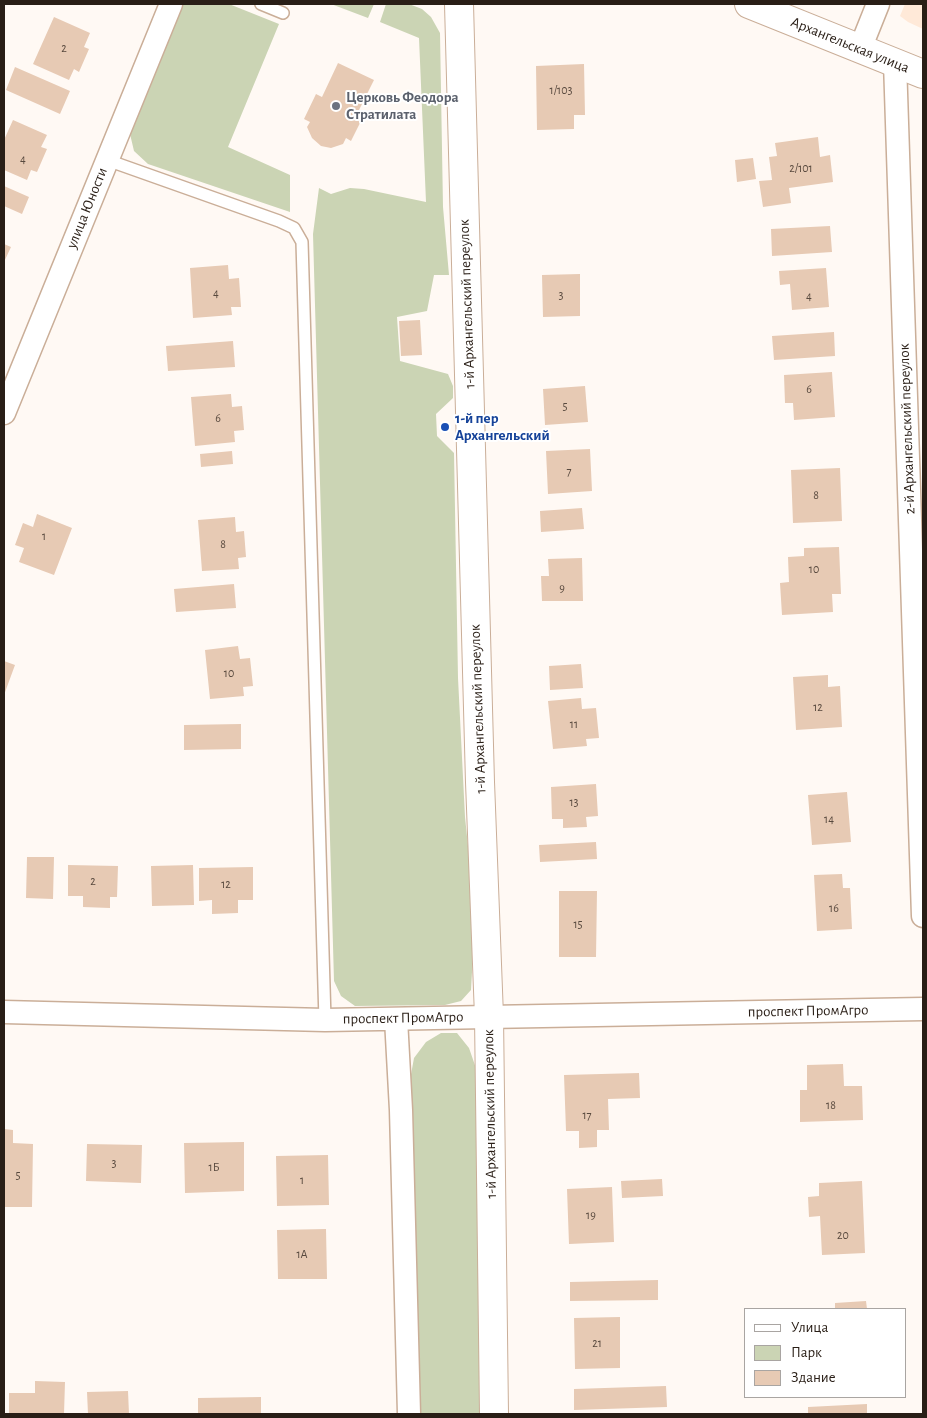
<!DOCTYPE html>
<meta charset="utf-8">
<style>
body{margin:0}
#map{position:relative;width:927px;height:1418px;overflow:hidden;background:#fff9f4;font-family:"Alegreya Sans",sans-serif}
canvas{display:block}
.frame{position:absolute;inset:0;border:5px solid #291e16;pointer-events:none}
.legend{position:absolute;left:744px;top:1308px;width:162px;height:90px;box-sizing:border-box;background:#fff;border:1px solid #a9a5a2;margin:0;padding:6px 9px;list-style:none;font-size:15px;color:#291e16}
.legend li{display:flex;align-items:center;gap:10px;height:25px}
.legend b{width:25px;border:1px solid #a9a5a2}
</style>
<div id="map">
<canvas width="927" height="1418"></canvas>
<div class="frame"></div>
<ul class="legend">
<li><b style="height:6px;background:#fff"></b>Улица</li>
<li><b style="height:14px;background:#cbd4b4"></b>Парк</li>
<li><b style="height:14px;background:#e7cab4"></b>Здание</li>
</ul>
</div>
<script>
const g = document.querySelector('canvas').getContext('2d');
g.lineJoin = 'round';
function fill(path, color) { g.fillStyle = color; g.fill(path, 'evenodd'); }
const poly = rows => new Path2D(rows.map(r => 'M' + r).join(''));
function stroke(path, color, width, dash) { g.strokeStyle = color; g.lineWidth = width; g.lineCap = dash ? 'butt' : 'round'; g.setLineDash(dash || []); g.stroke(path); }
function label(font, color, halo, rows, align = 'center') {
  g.font = font + ' "Alegreya Sans",sans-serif'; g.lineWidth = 4; g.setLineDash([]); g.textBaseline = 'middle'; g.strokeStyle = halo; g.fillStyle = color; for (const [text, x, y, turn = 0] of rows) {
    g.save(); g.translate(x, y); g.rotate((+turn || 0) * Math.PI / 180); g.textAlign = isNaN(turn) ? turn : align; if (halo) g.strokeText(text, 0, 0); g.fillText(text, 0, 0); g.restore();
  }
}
fill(poly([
 [905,4,923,4,923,29,908,22,900,16]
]), '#ffe9d8');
fill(poly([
 [182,4,229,4,279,24,228,147,290,175,290,212,148,164,134,151,130,134],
 [331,4,374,4,368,18],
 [386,4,409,4,422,9,431,17,440,33,443,207,449,275,434,275,427,311,397,317,400,361,448,374,453,386,453,398,436,414,437,436,454,453,458,678,465,817,469,856,473,954,471,990,461,1001,445,1005,355,1006,341,996,334,981,313,234,319,188,331,194,350,188,364,189,426,202,419,38,380,22],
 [441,1033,457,1033,469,1048,478,1074,482,1414,419,1414,410,1080,414,1058,426,1042]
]), '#cbd4b4');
fill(poly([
 [54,17,90,33,84,47,89,49,79,72,74,69,69,80,33,64],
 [338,63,374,80,356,116,362,119,351,141,346,138,343,144,331,148,321,146,312,138,307,127,310,122,304,119,316,94,322,97],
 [584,64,585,115,574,115,574,129,537,130,536,66],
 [15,67,70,91,60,114,6,90],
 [13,120,47,135,41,147,47,149,37,172,31,170,27,180,4,170,4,140],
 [818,137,820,157,830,155,833,182,789,188,791,203,763,207,759,181,772,180,769,157,777,156,775,143],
 [753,158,756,179,737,182,735,160],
 [4,186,29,197,22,214,4,206],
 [830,226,832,252,772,256,771,229],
 [4,244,11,247,4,262],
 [228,265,229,279,239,278,241,307,231,307,232,315,193,318,190,268],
 [826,268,829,307,792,310,790,284,780,285,779,271],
 [580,274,580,316,543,317,542,275],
 [420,320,422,355,401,356,399,321],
 [834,332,835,356,774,360,772,336],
 [233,341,235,367,168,371,166,346],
 [832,372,835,417,794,420,793,403,785,403,784,375],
 [585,386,588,422,545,425,543,389],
 [231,394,232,407,242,406,244,430,234,431,235,442,195,446,191,397],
 [590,449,592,491,548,494,546,451],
 [232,451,233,464,201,467,200,454],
 [840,468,842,521,793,523,791,470],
 [582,508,584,529,541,532,540,511],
 [37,514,72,528,54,575,19,562,24,548,15,545,23,523,33,527],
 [235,517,236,532,244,531,246,557,238,558,239,569,202,571,198,520],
 [839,547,841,594,832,594,833,612,782,615,780,583,789,582,788,557,804,556,804,548],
 [582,558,583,601,542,601,541,576,549,576,548,559],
 [234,584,236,608,176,612,174,589],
 [238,646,240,659,250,658,253,686,243,687,244,696,210,699,205,650],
 [4,661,15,665,4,695],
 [581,664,583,688,550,690,549,666],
 [828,675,828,687,840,686,842,727,796,730,793,677],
 [581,698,582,709,596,708,599,738,586,739,587,746,553,749,548,701],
 [241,724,241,749,184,750,184,725],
 [596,784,598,816,586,817,587,827,563,828,563,819,552,819,551,787],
 [847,792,851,842,812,845,808,795],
 [596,842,597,859,540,862,539,845],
 [27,857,54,857,53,899,26,898],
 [68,865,118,866,117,897,110,897,110,908,83,907,83,896,68,896],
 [193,865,194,905,152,906,151,866],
 [253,867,253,900,238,900,238,913,212,914,212,900,199,901,199,868],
 [842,874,843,888,850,888,852,929,817,931,814,875],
 [559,891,597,891,596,957,559,957],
 [843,1064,844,1086,862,1086,863,1120,800,1122,800,1090,807,1090,807,1065],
 [639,1073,640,1098,608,1099,609,1130,597,1130,597,1147,579,1148,579,1131,566,1131,564,1075],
 [4,1129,13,1130,13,1143,33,1144,32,1207,4,1207],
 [244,1142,244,1191,185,1193,184,1143],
 [87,1144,142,1145,141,1183,86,1181],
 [328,1155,329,1205,277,1206,276,1156],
 [662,1179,663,1196,622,1198,621,1181],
 [862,1181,865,1253,822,1255,820,1216,809,1217,808,1197,819,1196,819,1183],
 [612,1187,614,1242,569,1244,567,1189],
 [326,1229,327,1279,278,1279,277,1230],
 [658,1280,658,1300,570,1301,570,1282],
 [866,1301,867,1309,835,1309,835,1303],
 [620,1317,620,1368,575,1369,574,1318],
 [35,1381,65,1382,64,1414,9,1414,9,1393,35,1393],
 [666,1386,667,1407,574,1410,574,1389],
 [128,1391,129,1414,88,1414,87,1392],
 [261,1397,261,1414,198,1414,198,1398],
 [867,1404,867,1414,808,1414,808,1407]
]), '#e7cab4');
const service = poly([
 [261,4,283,13],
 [107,160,279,221,294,228,302,242,325,1020]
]);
const minor = poly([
 [860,49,878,4],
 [895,62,923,916],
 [4,413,171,4],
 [4,1012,325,1020,923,1009],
 [396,1019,401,1110,409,1414]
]);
const tertiary = poly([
 [459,4,480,782,489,1016,494,1414],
 [749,4,923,74]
]);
stroke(service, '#caae98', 14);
stroke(minor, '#caae98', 25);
stroke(tertiary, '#caae98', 30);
stroke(service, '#fff', 11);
stroke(minor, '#fff', 22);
stroke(tertiary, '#fff', 28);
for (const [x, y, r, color] of [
 [336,106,5,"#6b7280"],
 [445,427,5,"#1a4fb4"]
]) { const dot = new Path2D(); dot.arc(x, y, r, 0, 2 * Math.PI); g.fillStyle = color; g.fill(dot); stroke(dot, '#fff', 2); }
label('12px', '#58493e', null, [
 ["2",64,48],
 ["1/103",561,90],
 ["4",23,159],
 ["2/101",801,168],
 ["4",216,293],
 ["3",561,295],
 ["4",809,296],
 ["6",809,389],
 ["5",565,406],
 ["6",218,418],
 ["7",569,471],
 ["8",816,495],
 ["1",44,536],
 ["8",223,544],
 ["10",814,569],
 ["9",562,588],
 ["10",229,673],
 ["12",818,707],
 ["11",574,724],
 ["13",574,802],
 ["14",829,819],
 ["2",93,881],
 ["12",226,884],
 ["16",834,908],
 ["15",578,924],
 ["18",831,1105],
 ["17",587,1115],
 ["3",114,1163],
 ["1Б",214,1167],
 ["5",18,1175],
 ["1",302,1180],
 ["19",591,1215],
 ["20",843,1235],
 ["1А",302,1254],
 ["21",597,1343]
]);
label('15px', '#291e16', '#fff', [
 ["Архангельская улица",850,45,22],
 ["улица Юности",87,208,-68],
 ["1-й Архангельский переулок",467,304,-92],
 ["2-й Архангельский переулок",907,429,-92],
 ["1-й Архангельский переулок",478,709,-92],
 ["проспект ПромАгро",808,1011,-1],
 ["проспект ПромАгро",403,1018,-1],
 ["1-й Архангельский переулок",490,1114,-91]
]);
label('bold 15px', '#5b616d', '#fff', [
 ["Церковь Феодора",346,97],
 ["Стратилата",346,114]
], 'left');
label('bold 15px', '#164399', '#fff', [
 ["1-й пер",455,418],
 ["Архангельский",455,435]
], 'left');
</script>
